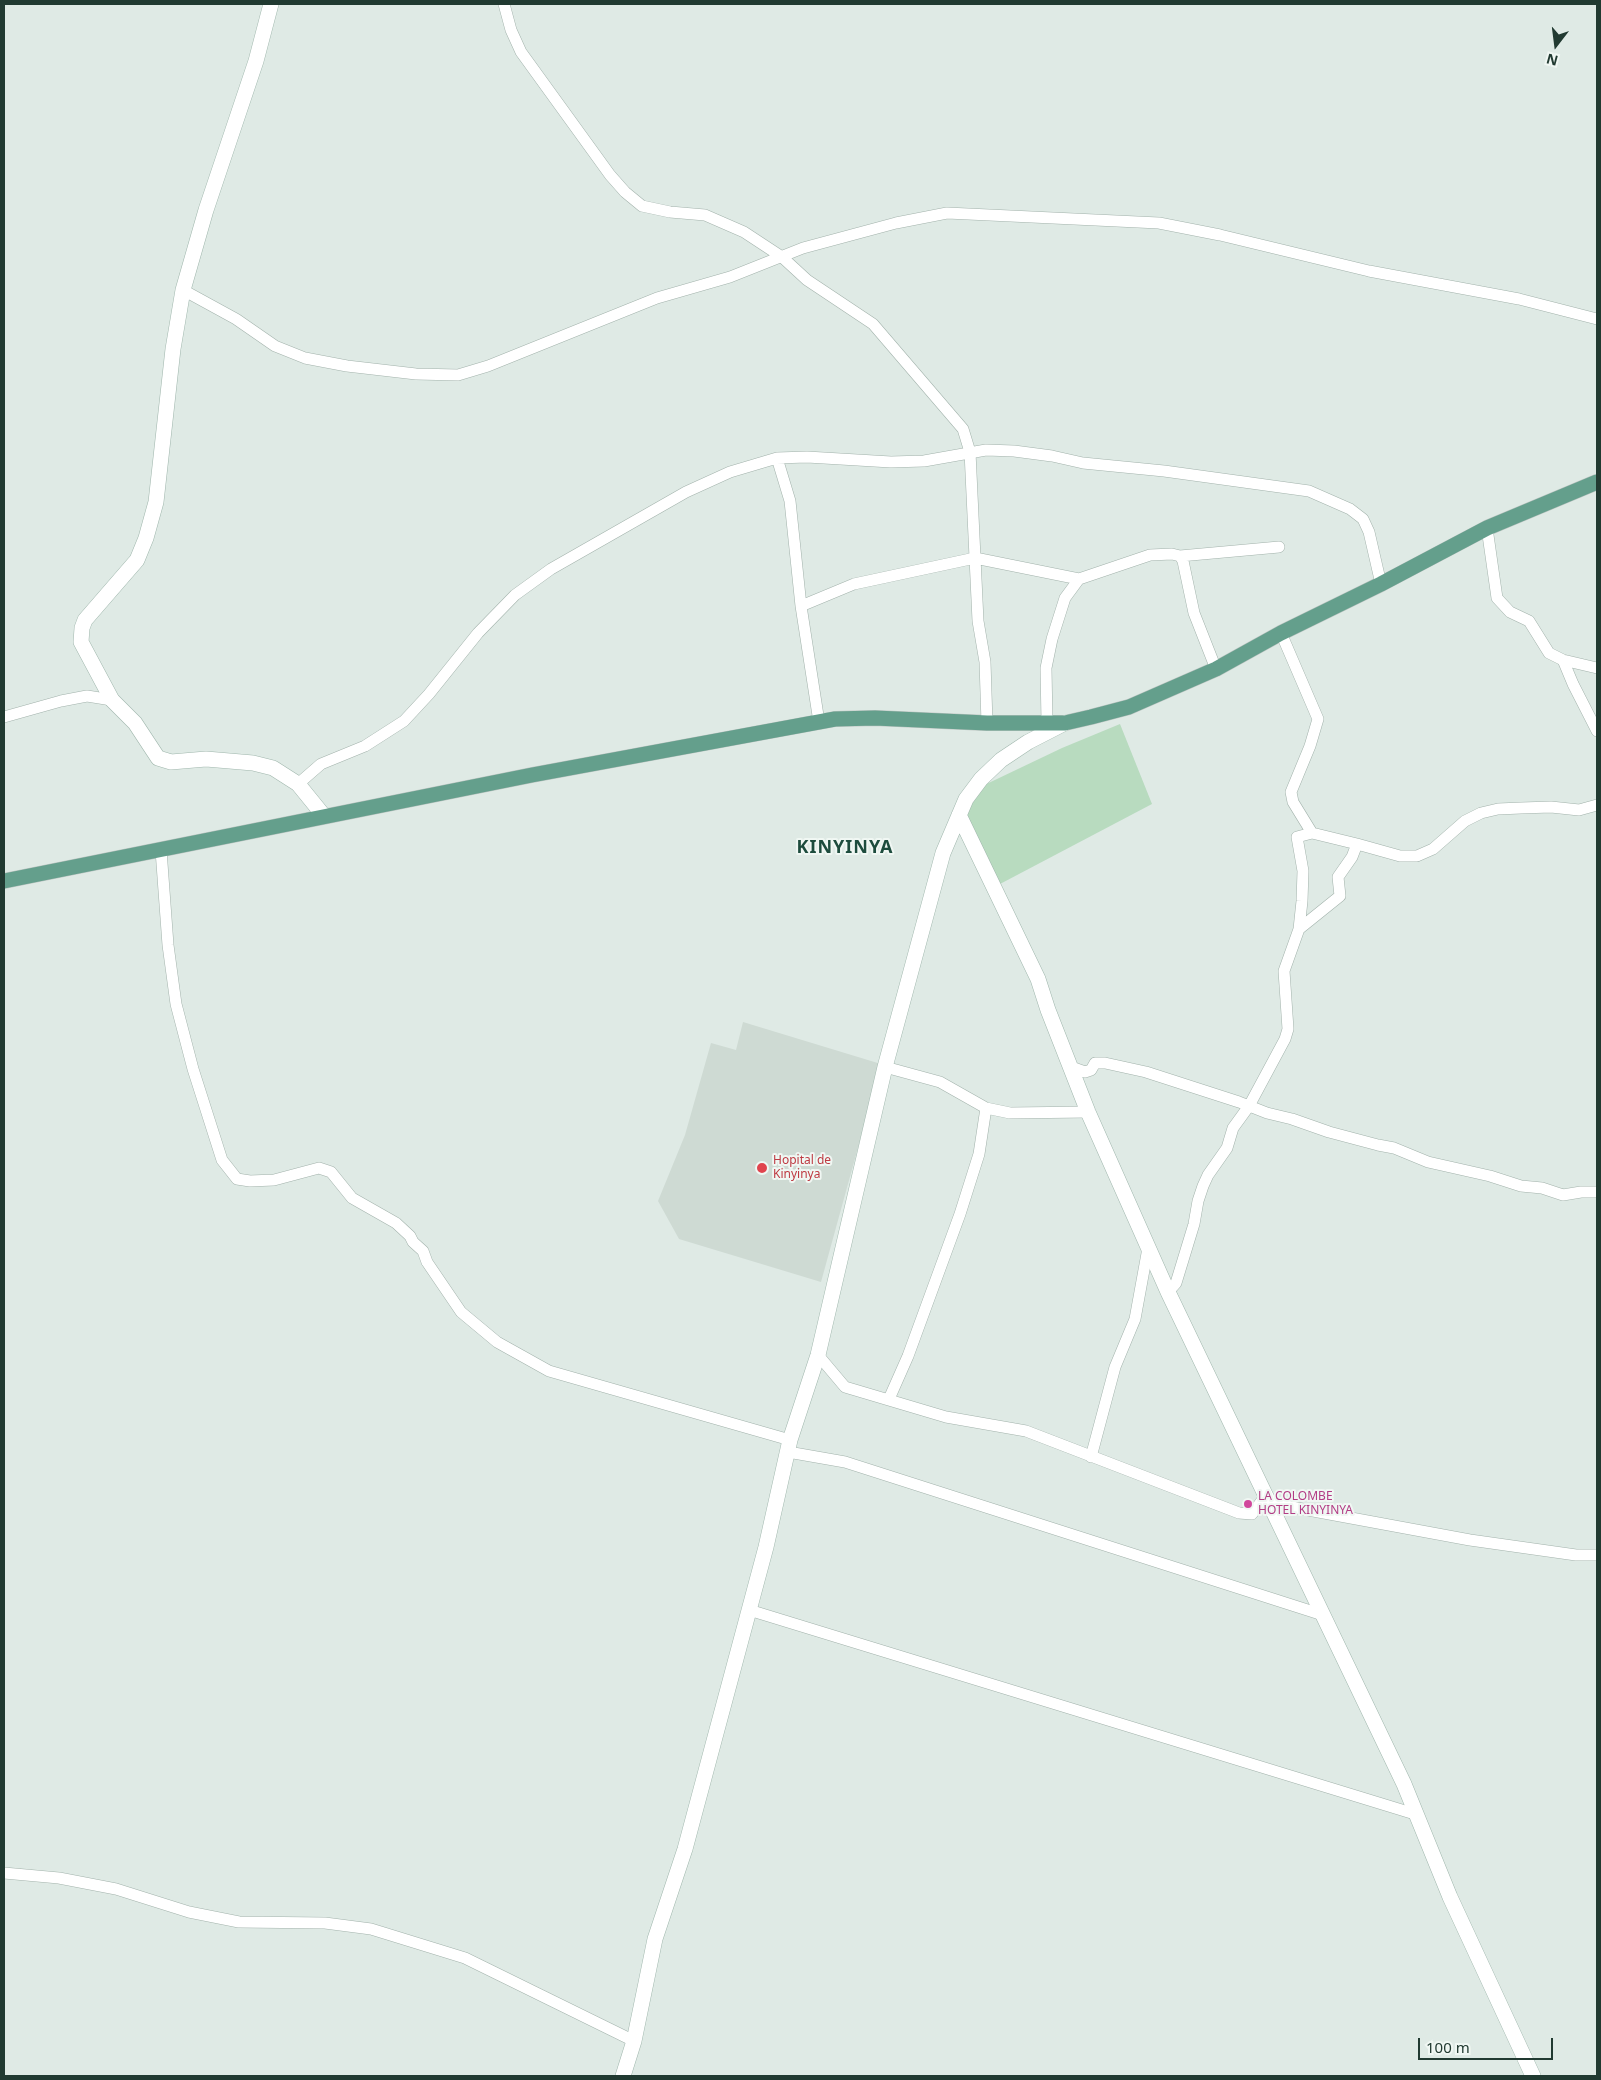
<!DOCTYPE html>
<style>
body{margin:0}
#map{position:relative;width:1601px;height:2080px;overflow:hidden;background:#dfeae5;font-family:"Noto Sans",sans-serif}
canvas{display:block}
.frame{position:absolute;inset:0;border:5px solid #213a31;pointer-events:none}
.north{position:absolute;left:1531px;top:20px;width:50px;height:50px;-webkit-text-stroke:4px #f0f7f3;paint-order:stroke;rotate:195deg;font-size:14px;font-weight:700;line-height:20px;text-align:center;color:#213a31}
.north::after{content:'';display:block;margin:auto;width:18px;height:22px;background:#213a31;clip-path:polygon(50% 0,100% 100%,50% 72%,0 100%)}
.scale{position:absolute;left:1418px;top:2038px;width:135px;height:22px;box-sizing:border-box;border:2px solid #213a31;border-top:0;padding-left:6px;font-size:15px;line-height:18px;white-space:nowrap;color:#213a31;-webkit-text-stroke:4px #f0f7f3;paint-order:stroke}
</style>
<div id="map">
<canvas width="1601" height="2080"></canvas>
<div class="frame"></div>
<div class="north">N</div>
<div class="scale">100 m</div>
</div>
<script>
const g = document.querySelector('canvas').getContext('2d');
g.lineJoin = 'round';
function fill(path, color) { g.fillStyle = color; g.fill(path, 'evenodd'); }
const poly = rows => new Path2D(rows.map(r => 'M' + r).join(''));
function stroke(path, color, width, dash) { g.strokeStyle = color; g.lineWidth = width; g.lineCap = dash ? 'butt' : 'round'; g.setLineDash(dash || []); g.stroke(path); }
function label(font, color, halo, rows, align = 'center') {
  g.font = font + ' "Noto Sans",sans-serif'; g.lineWidth = 4; g.setLineDash([]); g.textBaseline = 'middle'; g.strokeStyle = halo; g.fillStyle = color; for (const [text, x, y, turn = 0] of rows) {
    g.save(); g.translate(x, y); g.rotate((+turn || 0) * Math.PI / 180); g.textAlign = isNaN(turn) ? turn : align; if (halo) g.strokeText(text, 0, 0); g.fillText(text, 0, 0); g.restore();
  }
}
fill(poly([
 [743,1022,881,1064,821,1282,679,1239,658,1201,685,1135,711,1043,736,1050]
]), '#cedad3');
fill(poly([
 [1120,724,1152,804,1000,884,966,814,976,789,1062,748]
]), '#b8dbbf');
const street = poly([
 [504,4,511,30,521,52,610,175,625,192,642,206,670,212,705,215,744,232,782,257,807,280,873,324,963,429,970,452,978,621,985,662,987,723],
 [183,290,236,319,275,346,305,358,347,366,416,374,458,375,488,366,657,298,730,277,803,248,896,223,947,213,1159,223,1220,235,1369,271,1519,299,1597,319],
 [777,458,790,501,801,606,819,722],
 [1487,528,1497,598,1510,612,1529,621,1549,653,1563,660,1597,668],
 [1180,556,1279,547],
 [801,606,854,584,975,558,1079,579,1150,555,1172,554,1180,556,1183,561,1194,613,1216,669],
 [1281,633,1318,719,1310,746,1291,792,1293,802,1312,833],
 [1563,660,1573,684,1597,731],
 [4,717,61,701,87,696,112,700],
 [1047,722,1046,668,1052,639,1065,598,1079,579],
 [298,784,321,764,365,746,404,721,429,694,478,633,515,595,551,569,686,492,730,472,777,458,807,457,891,462,924,461,986,450,1014,451,1052,456,1083,463,1164,471,1309,491,1350,509,1363,519,1369,532,1381,584],
 [161,850,168,945,176,1004,193,1069,222,1160,237,1179,250,1181,274,1180,319,1168,331,1172,352,1198,396,1223,410,1236,413,1242,423,1251,427,1262,461,1312,497,1342,549,1371,790,1440],
 [1299,929,1302,901,1303,871,1297,837,1312,833,1357,844],
 [885,1067,940,1082,986,1108,1010,1113,1088,1112],
 [1071,1067,1085,1072,1091,1070,1095,1063,1105,1063,1146,1072,1239,1102,1267,1113,1292,1119,1329,1132,1378,1145,1394,1148,1428,1162,1490,1176,1521,1186,1542,1188,1563,1195,1581,1192,1597,1192],
 [1168,1292,1176,1283,1194,1224,1198,1201,1203,1186,1208,1175,1227,1148,1233,1128,1249,1106,1285,1039,1288,1029,1284,971,1299,929,1340,896,1338,877,1352,857,1357,844,1400,856,1417,856,1433,849,1465,821,1481,813,1498,809,1521,808,1551,807,1579,810,1597,805],
 [818,1355,845,1387,946,1417,1026,1431,1239,1513,1252,1514,1266,1495],
 [889,1399,908,1356,960,1214,979,1154,986,1108],
 [788,1452,845,1462,1323,1615],
 [1091,1457,1115,1367,1135,1319,1148,1248],
 [1270,1503,1470,1540,1576,1555,1597,1555],
 [749,1610,1418,1815],
 [4,1873,59,1878,116,1889,189,1912,239,1922,325,1923,371,1929,465,1958,634,2041]
]);
const secondary = poly([
 [271,4,256,61,206,210,183,290,173,349,156,502,146,538,137,560,85,620,82,628,81,642,112,700,135,723,158,758,171,762,206,759,253,763,273,768,298,784,324,816],
 [959,815,1038,979,1048,1010,1088,1112,1168,1292,1404,1784,1450,1897,1533,2076],
 [623,2076,634,2041,655,1939,685,1849,766,1547,790,1440,818,1355,885,1067,943,853,966,799,981,779,1001,760,1028,742,1065,723]
]);
const primary = poly([
 [4,881,532,775,835,719,875,718,987,723,1065,723,1091,717,1129,707,1216,669,1281,633,1381,584,1487,528,1597,482]
]);
stroke(street, '#a2b2ab', 12);
stroke(secondary, '#9fb6ac', 16);
stroke(primary, '#bcc4c1', 16);
stroke(street, '#fff', 11);
stroke(secondary, '#fff', 15);
stroke(primary, '#649f8c', 15);
for (const [x, y, r, color] of [
 [762,1168,6,"#e0444e"],
 [1248,1504,5,"#d1479c"]
]) { const dot = new Path2D(); dot.arc(x, y, r, 0, 2 * Math.PI); g.fillStyle = color; g.fill(dot); stroke(dot, '#f0f7f3', 2); }
label('12px', '#be3a42', '#f0f7f3', [
 ["Hopital de",773,1161],
 ["Kinyinya",773,1175]
], 'left');
label('12px', '#b23c85', '#f0f7f3', [
 ["LA COLOMBE",1258,1497],
 ["HOTEL KINYINYA",1258,1511]
], 'left');
g.letterSpacing = '1px';
label('bold 18px', '#1d4c3d', '#f0f7f3', [
 ["KINYINYA",845,848]
]);
g.letterSpacing = '0px';
</script>
